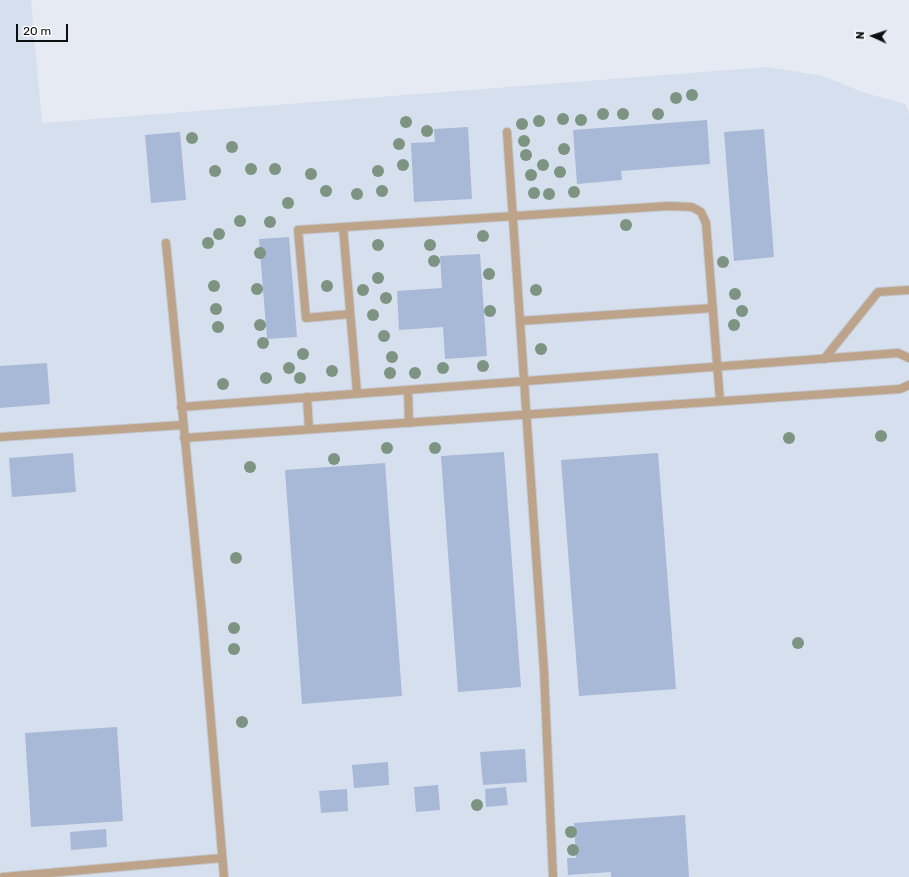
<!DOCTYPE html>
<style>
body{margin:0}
#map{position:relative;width:909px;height:877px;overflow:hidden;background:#e6ebf3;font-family:Rubik,sans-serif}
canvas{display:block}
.north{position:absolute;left:853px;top:16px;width:40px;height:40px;-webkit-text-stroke:3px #fff;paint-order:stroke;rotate:273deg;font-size:11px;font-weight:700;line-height:16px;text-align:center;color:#0d0f11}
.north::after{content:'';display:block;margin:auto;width:14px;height:18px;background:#0d0f11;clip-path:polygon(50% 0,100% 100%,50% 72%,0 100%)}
.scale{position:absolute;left:16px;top:24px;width:52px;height:18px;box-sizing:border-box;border:2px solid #0d0f11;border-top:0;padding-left:5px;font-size:12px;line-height:14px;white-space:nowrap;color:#0d0f11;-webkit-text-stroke:3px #fff;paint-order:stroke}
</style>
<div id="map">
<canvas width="909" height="877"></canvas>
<div class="north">N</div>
<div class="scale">20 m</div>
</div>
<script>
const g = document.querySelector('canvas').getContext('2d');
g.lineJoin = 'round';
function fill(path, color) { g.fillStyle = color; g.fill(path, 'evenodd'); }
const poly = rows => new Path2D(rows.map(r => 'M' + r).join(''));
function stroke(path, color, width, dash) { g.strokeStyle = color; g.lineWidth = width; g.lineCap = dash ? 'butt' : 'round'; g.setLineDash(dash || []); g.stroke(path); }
fill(poly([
 [0,0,31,0,42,123,768,67,823,76,862,92,905,104,909,113,909,877,0,877]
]), '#d6dfee');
fill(poly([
 [707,120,710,164,621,171,622,180,577,184,573,130],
 [468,127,472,199,414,202,411,143,435,142,434,129],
 [764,129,774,257,734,261,724,132],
 [180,132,186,200,151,203,145,135],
 [289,237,297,337,267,339,259,239],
 [480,254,487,356,445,359,443,327,399,330,397,291,442,288,440,256],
 [47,363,50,404,0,408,0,366],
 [504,452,521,687,458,692,441,456],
 [73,453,76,492,12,497,9,458],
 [658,453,676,689,579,696,561,460],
 [385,463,402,696,302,704,285,470],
 [117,727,123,821,31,827,25,733],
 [525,749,527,782,483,785,480,752],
 [388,762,389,785,354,788,352,765],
 [438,785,440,810,416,812,414,787],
 [506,787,508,805,486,807,485,789],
 [347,789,348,811,321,813,319,791],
 [685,815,689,877,611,877,611,872,568,875,567,858,576,858,574,823],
 [106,829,107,847,71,850,70,832]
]), '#a7b9d7');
const lane = poly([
 [507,132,544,671,553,877],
 [343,227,357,393],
 [166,243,202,614,224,877],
 [350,314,306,318,298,230,669,206,692,207,701,212,706,223,720,401],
 [520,321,713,308],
 [824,359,878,292,909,290],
 [408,390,409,423],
 [307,397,309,429],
 [181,407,898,353,909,358],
 [0,437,183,425],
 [184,438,900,389,909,385],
 [3,877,222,858]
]);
stroke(lane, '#c3c8cf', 10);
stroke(lane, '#bda389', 8);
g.fillStyle = '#7e9482';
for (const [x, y] of [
 [692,95],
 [676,98],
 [603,114],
 [623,114],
 [658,114],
 [563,119],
 [581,120],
 [539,121],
 [406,122],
 [522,124],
 [427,131],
 [192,138],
 [524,141],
 [399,144],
 [232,147],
 [564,149],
 [526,155],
 [403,165],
 [543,165],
 [251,169],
 [275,169],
 [215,171],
 [378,171],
 [560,172],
 [311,174],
 [531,175],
 [326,191],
 [382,191],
 [574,192],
 [534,193],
 [357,194],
 [549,194],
 [288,203],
 [240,221],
 [270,222],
 [626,225],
 [219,234],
 [483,236],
 [208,243],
 [378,245],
 [430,245],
 [260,253],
 [434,261],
 [723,262],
 [489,274],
 [378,278],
 [214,286],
 [327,286],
 [257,289],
 [363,290],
 [536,290],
 [735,294],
 [386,298],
 [216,309],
 [490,311],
 [742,311],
 [373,315],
 [260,325],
 [734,325],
 [218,327],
 [384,336],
 [263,343],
 [541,349],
 [303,354],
 [392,357],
 [483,366],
 [289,368],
 [443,368],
 [332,371],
 [390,373],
 [415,373],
 [266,378],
 [300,378],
 [223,384],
 [881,436],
 [789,438],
 [387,448],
 [435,448],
 [334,459],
 [250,467],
 [236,558],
 [234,628],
 [798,643],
 [234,649],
 [242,722],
 [477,805],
 [571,832],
 [573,850]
]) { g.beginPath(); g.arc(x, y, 6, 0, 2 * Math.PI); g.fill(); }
</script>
